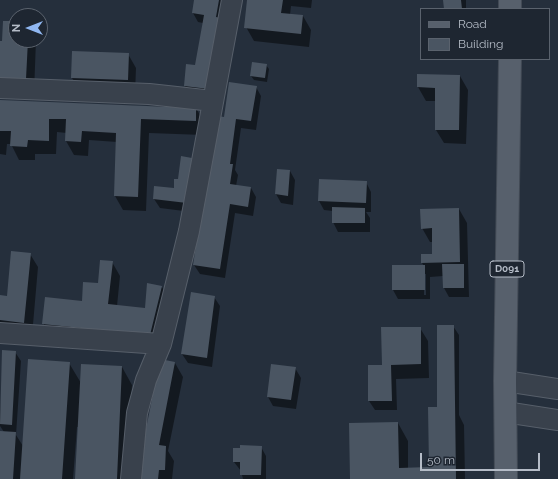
<!DOCTYPE html>
<style>
body{margin:0}
#map{position:relative;width:558px;height:479px;overflow:hidden;background:#252f3c;font-family:Raleway,sans-serif}
canvas{display:block}
.legend{position:absolute;left:420px;top:8px;width:130px;height:52px;box-sizing:border-box;background:#1e2631;border:1px solid #5a626d;margin:0;padding:5px 7px;list-style:none;font-size:12px;color:#b5bcc7}
.legend li{display:flex;align-items:center;gap:8px;height:20px}
.legend b{width:20px;border:1px solid #5a626d}
.north{position:absolute;left:8px;top:8px;width:40px;height:40px;box-sizing:border-box;background:#1e2631;border:1px solid #5a626d;border-radius:50%;rotate:270deg;font-size:11px;font-weight:700;line-height:16px;text-align:center;color:#b5bcc7}
.north::after{content:'';display:block;margin:auto;width:14px;height:18px;background:#90b7f1;clip-path:polygon(50% 0,100% 100%,50% 72%,0 100%)}
.scale{position:absolute;left:420px;top:453px;width:120px;height:18px;box-sizing:border-box;border:2px solid #b5bcc7;border-top:0;padding-left:5px;font-size:12px;line-height:14px;white-space:nowrap;color:#b5bcc7;-webkit-text-stroke:3px #1e2631;paint-order:stroke}
</style>
<div id="map">
<canvas width="558" height="479"></canvas>
<ul class="legend">
<li><b style="height:5px;background:#57606c"></b>Road</li>
<li><b style="height:11px;background:#4a5562"></b>Building</li>
</ul>
<div class="north">N</div>
<div class="scale">50 m</div>
</div>
<script>
const g = document.querySelector('canvas').getContext('2d');
g.lineJoin = 'round';
function fill(path, color) { g.fillStyle = color; g.fill(path, 'evenodd'); }
const poly = rows => new Path2D(rows.map(r => 'M' + r).join(''));
function stroke(path, color, width, dash) { g.strokeStyle = color; g.lineWidth = width; g.lineCap = dash ? 'butt' : 'round'; g.setLineDash(dash || []); g.stroke(path); }
function label(font, color, halo, rows, align = 'center') {
  g.font = font + ' Raleway,sans-serif'; g.lineWidth = 3; g.setLineDash([]); g.textBaseline = 'middle'; g.strokeStyle = halo; g.fillStyle = color; for (const [text, x, y, turn = 0] of rows) {
    g.save(); g.translate(x, y); g.rotate((+turn || 0) * Math.PI / 180); g.textAlign = isNaN(turn) ? turn : align; if (halo) g.strokeText(text, 0, 0); g.fillText(text, 0, 0); g.restore();
  }
}
fill(poly([
 [195,0,225,0,214,98,190,95,185,86,196,66,203,23,198,22,193,13],
 [248,0,312,0,311,8,291,6,290,15,303,16,311,30,309,47,254,41,246,27],
 [444,0,466,0,466,9,444,9],
 [16,22,16,40,36,40,34,93,0,91,0,42,3,42],
 [128,54,136,68,135,94,80,92,72,78],
 [266,65,269,69,267,82,254,80,251,76],
 [418,75,460,76,468,90,466,144,444,143,436,130,436,101,426,101,418,87],
 [256,87,261,96,256,130,241,128,235,170,238,175,236,186,251,188,256,197,253,216,235,213,225,278,200,274,194,265,224,118],
 [0,101,196,108,204,122,203,135,149,133,146,211,123,210,115,196,117,142,89,140,88,156,74,155,66,141,67,133,57,132,56,154,35,154,35,160,19,160,11,144,7,144,6,155,0,154],
 [192,158,197,168,192,212,160,208,154,199,175,189],
 [278,170,290,171,295,180,293,205,281,203,276,194],
 [320,180,366,182,371,192,371,212,366,212,370,218,370,232,338,232,333,222,333,211,324,210,319,201],
 [459,209,467,223,469,297,449,297,444,288,443,276,430,277,430,299,398,299,393,290,393,266,424,266,422,263,433,255,433,242,430,242,422,228],
 [424,274,426,274,426,295,424,295],
 [30,254,38,267,32,336,0,333,0,296,8,297],
 [112,262,120,276,117,306,145,309,162,287,170,300,158,349,51,337,43,323,82,302,99,284],
 [214,297,220,306,212,367,188,363,182,354],
 [453,326,459,335,459,415,464,425,465,479,351,479,398,423,408,441,408,469,430,468,438,407],
 [420,328,428,341,429,378,396,379,397,410,375,410,369,401,383,366],
 [3,351,15,352,21,361,16,435,23,446,69,363,81,383,122,367,132,385,127,479,76,479,79,427,77,427,73,479,0,479,0,432,4,432,0,426],
 [175,363,183,377,168,451,174,461,172,479,137,479,145,445],
 [295,368,301,378,296,409,273,406,268,397],
 [261,447,266,456,266,479,243,479,241,471,234,462]
]), '#0007');
fill(poly([
 [194,0,219,0,216,17,221,18,209,89,184,86,186,64,195,65,204,15,192,13],
 [247,0,283,0,281,13,303,15,301,34,244,28],
 [443,0,461,0,462,9,444,9],
 [3,21,16,21,16,40,28,40,26,79,0,78,0,41,2,41],
 [72,51,129,53,128,80,71,78],
 [252,62,267,64,265,78,250,76],
 [417,74,460,75,459,130,435,130,435,88,417,87],
 [229,82,257,86,251,121,236,119,230,164,233,164,230,184,251,187,248,207,230,204,220,269,193,265,205,189,212,115,224,117],
 [0,100,196,108,196,121,141,119,138,197,114,196,116,133,82,131,81,142,65,141,66,119,49,119,49,141,28,140,27,147,10,146,11,131,0,131],
 [181,156,192,158,187,203,153,199,154,186,174,188,174,179,178,179],
 [277,169,290,170,288,196,275,194],
 [319,179,367,181,366,203,318,201],
 [332,207,365,208,365,223,332,223],
 [459,208,460,262,421,263,421,254,432,254,432,228,421,229,420,209],
 [11,251,31,253,24,323,0,320,0,295,7,296],
 [100,260,113,261,108,304,145,308,147,283,162,286,150,335,42,324,45,297,82,301,83,282,98,283],
 [442,264,464,264,464,288,443,288],
 [392,265,425,265,425,290,392,290],
 [191,292,215,296,207,358,181,354],
 [437,325,454,325,456,479,350,479,349,423,398,422,399,468,429,467,428,407,437,407],
 [381,327,421,327,421,364,391,365,392,401,368,401,368,365,382,365],
 [2,350,16,351,12,425,0,424],
 [28,359,70,362,62,479,20,479],
 [160,359,175,362,159,445,166,446,165,470,159,470,158,479,136,479],
 [81,364,122,366,117,479,75,479],
 [271,364,296,367,291,400,267,397],
 [0,431,16,432,13,479,0,479],
 [240,445,262,446,261,475,240,475,240,462,233,462,233,448,240,448]
]), '#4a5562');
const minor = poly([
 [0,88,149,94,213,101],
 [0,333,161,344],
 [505,381,558,389],
 [505,412,558,420],
 [131,479,137,413,146,380,161,344,189,231,232,0]
]);
const major = poly([
 [510,9,510,0],
 [506,479,505,381,510,59]
]);
stroke(minor, '#575f6a', 22);
stroke(major, '#424a55', 24);
stroke(minor, '#39414c', 20);
stroke(major, '#57606c', 22);
for (const [x, y, w] of [
 [507,269,34]
]) { const box = new Path2D(); box.roundRect(x - w / 2, y - 8, w, 16, 3); g.fillStyle = '#1e2631'; g.fill(box); stroke(box, '#b5bcc7', 1); }
label('bold 10px', '#b5bcc7', null, [
 ["D091",507,269]
]);
</script>
